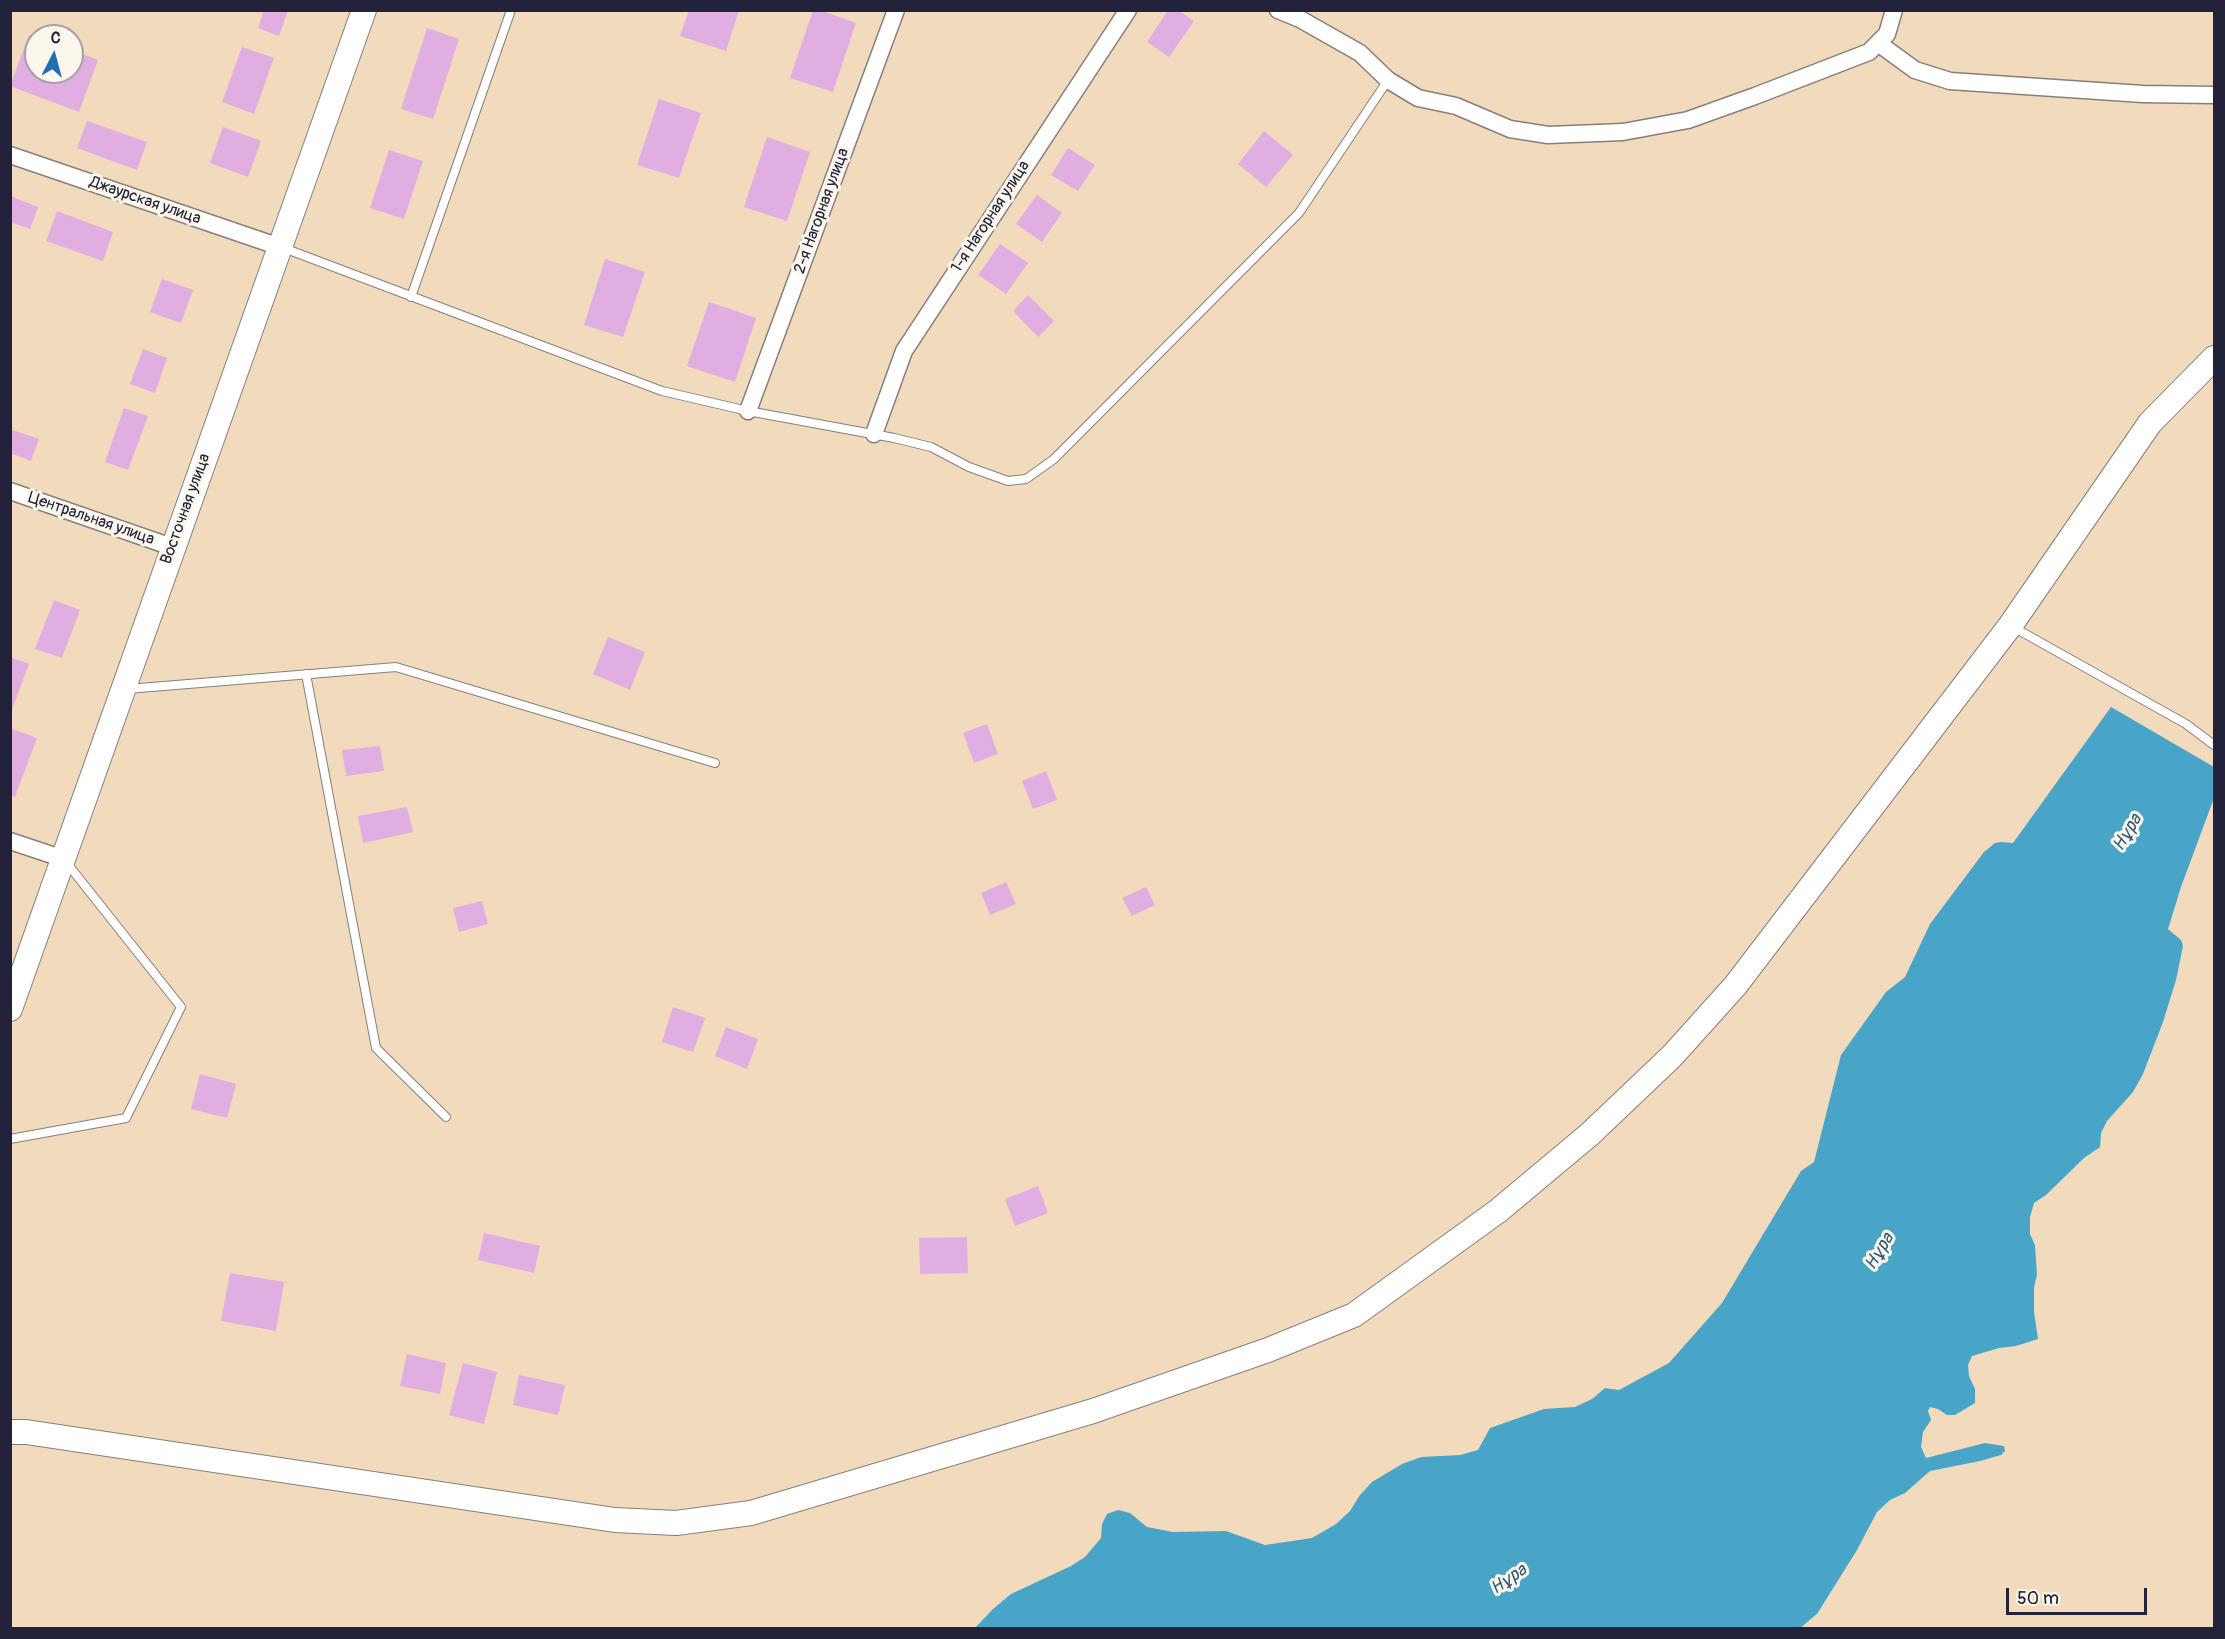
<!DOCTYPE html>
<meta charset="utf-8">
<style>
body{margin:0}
#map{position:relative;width:2225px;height:1639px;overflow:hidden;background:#f1dbbc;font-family:Pangolin,sans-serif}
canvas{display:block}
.frame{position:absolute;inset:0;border:12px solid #22223b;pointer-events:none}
.north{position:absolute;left:24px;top:24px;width:60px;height:60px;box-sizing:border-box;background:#fbf7ec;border:2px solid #a4a2a5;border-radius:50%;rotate:6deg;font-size:16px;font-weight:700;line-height:24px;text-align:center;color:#22223b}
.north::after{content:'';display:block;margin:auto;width:21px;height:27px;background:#1f6fb2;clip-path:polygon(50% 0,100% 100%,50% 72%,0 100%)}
.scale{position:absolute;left:2006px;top:1588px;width:141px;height:27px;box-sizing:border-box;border:3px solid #22223b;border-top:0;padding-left:8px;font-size:18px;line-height:21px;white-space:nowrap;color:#22223b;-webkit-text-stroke:4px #fbf7ec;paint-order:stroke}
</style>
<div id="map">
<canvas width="2225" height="1639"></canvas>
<div class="frame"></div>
<div class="north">С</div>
<div class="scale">50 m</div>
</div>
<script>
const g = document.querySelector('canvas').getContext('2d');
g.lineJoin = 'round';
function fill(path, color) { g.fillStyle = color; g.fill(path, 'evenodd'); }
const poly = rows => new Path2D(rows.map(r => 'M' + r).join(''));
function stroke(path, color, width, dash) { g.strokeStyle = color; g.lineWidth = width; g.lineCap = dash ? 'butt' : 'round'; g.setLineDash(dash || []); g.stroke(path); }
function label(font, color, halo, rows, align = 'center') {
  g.font = font + ' Pangolin,sans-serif'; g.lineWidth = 6; g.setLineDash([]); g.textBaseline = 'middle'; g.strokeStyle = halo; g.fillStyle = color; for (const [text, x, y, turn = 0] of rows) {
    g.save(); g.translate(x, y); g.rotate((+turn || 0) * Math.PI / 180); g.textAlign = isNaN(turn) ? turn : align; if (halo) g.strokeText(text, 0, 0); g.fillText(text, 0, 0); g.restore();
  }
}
fill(poly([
 [2111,707,2214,767,2214,798,2181,887,2168,929,2181,940,2183,946,2176,980,2163,1022,2143,1074,2133,1092,2107,1121,2101,1133,2100,1147,2084,1158,2046,1195,2034,1203,2030,1217,2030,1234,2035,1245,2037,1275,2034,1287,2034,1312,2038,1339,2016,1346,1999,1348,1972,1356,1968,1365,1969,1376,1975,1389,1975,1403,1955,1415,1947,1415,1938,1409,1930,1407,1928,1411,1931,1420,1923,1432,1921,1447,1926,1458,1985,1443,2004,1446,2005,1451,2001,1455,1980,1461,1930,1471,1905,1493,1890,1500,1877,1512,1857,1550,1817,1614,1800,1628,975,1628,993,1609,1011,1594,1071,1566,1085,1557,1101,1538,1102,1524,1107,1514,1118,1510,1130,1513,1147,1527,1173,1532,1226,1531,1265,1545,1312,1538,1336,1524,1350,1511,1360,1495,1372,1482,1402,1464,1421,1457,1460,1455,1478,1450,1490,1428,1544,1409,1575,1407,1592,1399,1605,1388,1619,1390,1669,1363,1722,1303,1801,1171,1814,1162,1841,1055,1886,992,1905,977,1930,924,1984,852,1995,843,2001,842,2013,843]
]), '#49a5c8');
fill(poly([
 [264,10,288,10,279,36,258,28],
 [689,10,739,10,726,51,680,36],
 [813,10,819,10,856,23,833,92,790,78],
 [1168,10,1178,10,1194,21,1169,57,1147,42],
 [427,28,459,39,433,119,401,109],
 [29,35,36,37,36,72,72,72,72,50,98,60,79,112,10,86],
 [242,47,274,58,254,114,222,102],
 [659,99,701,113,679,178,637,165],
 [87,121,147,142,137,170,77,148],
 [223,127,261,141,248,177,210,163],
 [1264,131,1293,155,1266,187,1238,164],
 [767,137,810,152,787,221,744,207],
 [1068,148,1095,165,1078,191,1051,175],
 [389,150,423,161,404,219,370,208],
 [1037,195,1062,213,1042,242,1016,224],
 [10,196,38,207,30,229,10,222],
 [57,211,113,232,103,261,46,241],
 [1000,244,1028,263,1006,294,978,275],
 [605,259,645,272,623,337,584,325],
 [162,279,193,290,181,323,150,312],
 [1028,295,1054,321,1038,337,1013,311],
 [709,302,756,318,735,382,687,366],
 [143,349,167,358,155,393,130,384],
 [124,408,148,416,128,470,105,462],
 [10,429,39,439,31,461,10,453],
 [54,600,80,610,62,658,35,649],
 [608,637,645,652,630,690,593,674],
 [10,657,29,664,11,712,10,712],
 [987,724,998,754,974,763,963,733],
 [10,728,37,738,15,797,10,795],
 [380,746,384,771,346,776,342,750],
 [1046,771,1057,800,1033,809,1022,781],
 [407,807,413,832,363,843,358,816],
 [1006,882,1016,904,990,915,981,893],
 [1146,887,1155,905,1132,916,1122,898],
 [482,901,488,924,459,932,453,908],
 [673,1007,705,1018,693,1052,662,1042],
 [726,1027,758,1039,747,1069,715,1056],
 [200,1074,236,1084,227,1118,191,1109],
 [1038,1186,1048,1213,1015,1226,1005,1199],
 [484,1233,540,1246,534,1273,478,1260],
 [967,1237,968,1273,920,1274,919,1238],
 [230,1273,284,1282,276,1331,221,1321],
 [407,1354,446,1363,440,1394,400,1386],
 [463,1363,497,1372,484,1424,449,1415],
 [519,1375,565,1385,558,1415,513,1405]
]), '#e1aee2');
const lane = poly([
 [281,247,662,391,748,411,894,438,931,447,969,467,1008,481,1026,479,1054,459,1299,213,1388,80],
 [411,297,511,10],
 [2013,627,2186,724,2214,745],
 [306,674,376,1048,446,1117],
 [127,689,396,667,715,763],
 [10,1139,126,1118,181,1007,66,862]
]);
const street = poly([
 [1278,10,1300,19,1360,53,1388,80,1418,98,1456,106,1510,129,1548,135,1623,132,1688,120,1755,96,1869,52,1887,34,1894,10],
 [1878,43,1915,70,1950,81,2143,94,2214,95],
 [10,155,280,247],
 [748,411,896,10],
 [874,434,904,351,1128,10],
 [10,491,172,547],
 [10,841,64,859]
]);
const secondary = poly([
 [10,1009,364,10],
 [10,1432,26,1432,615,1520,676,1523,751,1513,1093,1411,1268,1350,1354,1315,1498,1211,1590,1134,1672,1056,1735,986,2010,626,2150,423,2214,358]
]);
stroke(lane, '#8a7e7c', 10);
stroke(street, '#8a7e7c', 19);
stroke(secondary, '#8a7e7c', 26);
stroke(lane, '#fff', 8);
stroke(street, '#fff', 16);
stroke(secondary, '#fff', 24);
label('16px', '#22223b', '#fbf7ec', [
 ["Джаурская улица",145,201,19],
 ["2-я Нагорная улица",822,211,-70],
 ["1-я Нагорная улица",991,217,-57],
 ["Восточная улица",186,509,-70],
 ["Центральная улица",91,519,19]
]);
label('italic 18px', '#345d7a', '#fbf7ec', [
 ["Нұра",2128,833,-59],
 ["Нұра",1880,1252,-59],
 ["Нұра",1509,1580,-35]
]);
</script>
